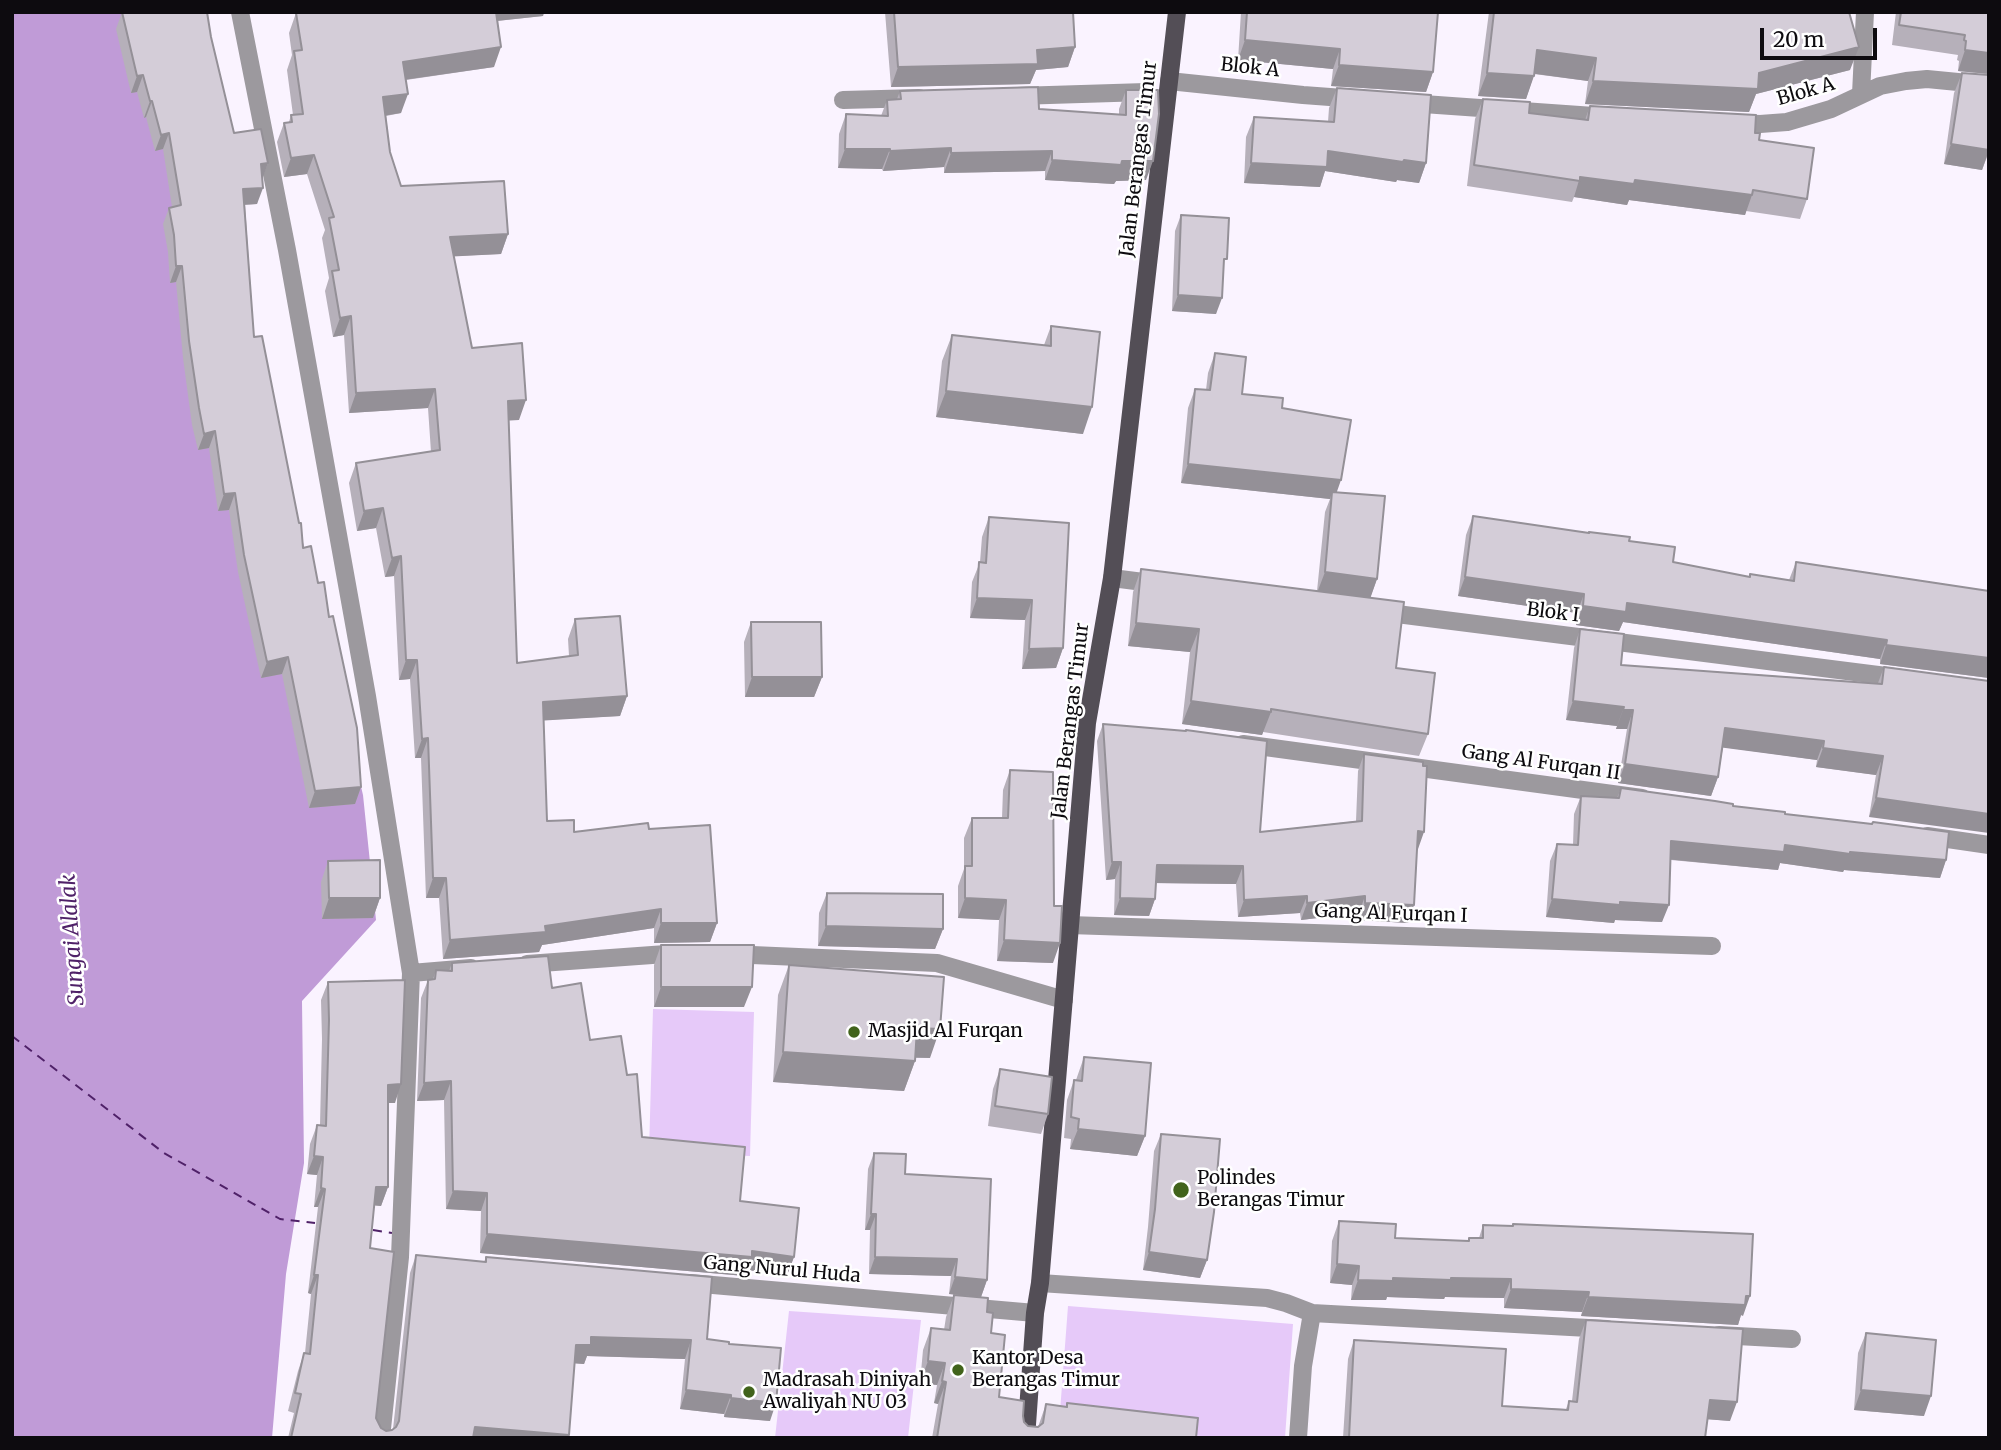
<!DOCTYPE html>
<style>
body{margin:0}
#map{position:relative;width:2001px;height:1450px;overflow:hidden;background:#faf3ff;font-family:Merriweather,serif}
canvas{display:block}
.frame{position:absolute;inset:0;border:14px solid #0d0b0f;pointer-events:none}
.scale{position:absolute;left:1760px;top:28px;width:117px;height:32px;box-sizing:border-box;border:4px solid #0d0b0f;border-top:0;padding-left:9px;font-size:21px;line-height:24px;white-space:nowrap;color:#0d0b0f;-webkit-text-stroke:5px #fff;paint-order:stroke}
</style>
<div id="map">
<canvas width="2001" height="1450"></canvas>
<div class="frame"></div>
<div class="scale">20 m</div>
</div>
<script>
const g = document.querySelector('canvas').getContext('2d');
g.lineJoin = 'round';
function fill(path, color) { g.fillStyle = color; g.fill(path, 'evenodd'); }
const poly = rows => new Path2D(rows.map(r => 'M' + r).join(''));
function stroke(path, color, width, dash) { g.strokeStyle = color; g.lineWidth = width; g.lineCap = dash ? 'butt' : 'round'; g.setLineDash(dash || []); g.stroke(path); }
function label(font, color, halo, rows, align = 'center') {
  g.font = font + ' Merriweather,serif'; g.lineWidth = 5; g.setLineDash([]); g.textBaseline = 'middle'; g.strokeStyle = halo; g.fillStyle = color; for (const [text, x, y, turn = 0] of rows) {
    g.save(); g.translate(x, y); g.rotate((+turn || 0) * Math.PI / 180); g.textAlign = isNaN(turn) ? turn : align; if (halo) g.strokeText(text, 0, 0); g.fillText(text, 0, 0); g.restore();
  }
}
fill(poly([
 [653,1009,754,1012,750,1156,649,1152],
 [1068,1306,1293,1324,1285,1438,1226,1438,1059,1425],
 [789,1311,921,1320,908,1438,775,1438]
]), '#e6c9f9');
fill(poly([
 [12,12,177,12,363,795,376,920,302,1001,304,1163,286,1274,272,1438,12,1438]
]), '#c09bd7');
stroke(poly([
 [12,1036,164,1153,280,1219,315,1223],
 [373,1230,392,1233]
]), '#4f2168', 2, [9, 7]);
stroke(poly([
 [240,12,287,250,367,696,411,973,400,1257,381,1438],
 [1169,81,1303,95,1357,99],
 [1861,94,1865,12],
 [1017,96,1146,92],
 [843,100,919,98],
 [1409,103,1608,117],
 [1734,123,1760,124,1787,122,1831,109,1880,86,1906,81,1927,79,1989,85],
 [1112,578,1159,584],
 [1381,612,1902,678],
 [1243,744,1642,798],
 [1927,836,1989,845],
 [1069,925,1712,946],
 [729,954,937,963,1064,1000],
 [527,964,680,953],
 [411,973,471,968],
 [690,1283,1035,1313],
 [1040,1283,1267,1298,1286,1303,1312,1313,1607,1329],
 [1719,1335,1792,1339],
 [1298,1438,1303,1366,1312,1313]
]), '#9c999e', 18);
stroke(poly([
 [1026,1438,1035,1313,1040,1283,1087,723,1112,578,1177,12]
]), '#534e56', 18);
fill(poly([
 [122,12,211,37,234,133,268,163,262,178,257,204,245,205,254,337,361,787,355,804,309,808,282,674,261,678,238,572,229,510,218,511,209,448,198,450,192,425,183,358,176,282,170,283,168,252,163,224,169,208,172,207,163,149,155,151,146,117,144,118,137,92,131,93,116,29],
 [305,12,544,12,543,16,497,21,494,67,406,80,401,113,386,116,390,152,401,186,508,234,501,254,454,256,472,348,519,420,509,420,517,663,569,656,568,639,575,619,627,696,620,716,543,720,547,821,574,832,649,829,717,923,710,942,654,943,654,928,542,945,539,952,443,959,439,898,426,898,421,758,415,758,410,679,399,680,394,576,385,577,376,528,357,531,349,483,356,463,431,452,428,408,349,413,344,335,333,337,325,291,329,278,322,238,325,230,307,174,284,177,277,142,284,123,289,122,291,115,293,115,287,70,292,55,289,33,296,13],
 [885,12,1073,12,1075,47,1068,67,1036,70,1030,84,891,87],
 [1241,12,1438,12,1433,72,1426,92,1331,86,1333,69,1238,60],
 [1489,12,1849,12,1850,70,1756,94,1749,112,1585,104,1588,81,1534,74,1526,99,1478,96],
 [1896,12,1989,12,1989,74,1958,71,1959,61,1957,60,1958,55,1892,45],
 [1962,73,1989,75,1989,157,1987,157,1982,170,1944,164,1954,93],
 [1337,88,1426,163,1419,183,1397,180,1396,182,1325,171,1320,187,1244,183,1246,137,1254,117,1328,122,1329,108],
 [1126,90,1146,180,1116,181,1114,184,1045,180,1045,171,944,173,944,167,883,171,882,169,838,168,839,134,846,114,881,116,887,100,897,99,900,91,1039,109,1119,115,1119,109],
 [1483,99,1529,113,1585,120,1590,106,1755,133,1759,140,1807,199,1800,219,1746,211,1745,215,1629,200,1627,205,1574,197,1572,202,1467,186,1475,119],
 [1181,215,1223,270,1216,314,1172,311,1175,231],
 [1051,326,1083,434,936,417,942,361,952,335,1044,345],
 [1215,353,1242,394,1282,408,1337,492,1377,579,1370,598,1396,668,1428,734,1419,756,1263,732,1262,735,1182,724,1190,652,1128,646,1133,592,1141,569,1317,591,1325,512,1330,499,1181,483,1188,408,1195,389,1206,390,1208,373],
 [1473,516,1629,541,1673,562,1749,577,1750,574,1789,580,1796,562,1989,591,1989,678,1880,664,1880,659,1623,622,1619,631,1576,625,1577,613,1458,596,1466,535],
 [989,517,1063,648,1056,668,1022,669,1025,620,970,618,972,582,980,562,982,537],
 [751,622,822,677,814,697,745,697,744,642],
 [1580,629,1621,665,1878,683,1884,667,1989,681,1869,817,1876,775,1816,767,1817,760,1723,747,1718,777,1711,796,1618,783,1627,729,1616,729,1617,726,1566,720,1574,648],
 [1103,724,1260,832,1356,821,1358,771,1364,754,1418,849,1417,849,1408,923,1358,920,1359,913,1301,920,1300,913,1238,917,1236,884,1156,883,1155,899,1149,916,1114,915,1115,879,1106,880,1097,741],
 [1010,770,1053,963,997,961,999,920,958,918,958,886,964,869,964,838,972,818,1002,818,1003,790],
 [1621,788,1785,814,1946,860,1940,878,1844,870,1843,872,1780,863,1778,870,1671,860,1662,922,1615,920,1614,923,1546,917,1550,861,1557,844,1573,845,1574,814,1581,796,1617,798],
 [328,861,380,898,373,918,322,919,321,882],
 [827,893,943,929,935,949,818,946,819,913],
 [661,945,744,1007,654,1007,654,965],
 [452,963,552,988,590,1040,627,1075,642,1137,740,1201,794,1257,787,1275,747,1270,745,1276,480,1253,481,1211,446,1209,444,1100,417,1101,421,998,428,980,433,979,436,970,449,971],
 [789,965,930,1058,915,1058,915,1061,904,1091,773,1082,778,995],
 [328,982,395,1103,388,1103,388,1187,381,1206,374,1205,370,1248,376,1418,381,1428,386,1431,393,1429,410,1273,416,1255,484,1262,486,1257,707,1339,729,1344,770,1421,724,1417,724,1414,680,1409,685,1359,587,1356,584,1364,574,1363,568,1438,288,1438,294,1413,288,1411,298,1371,304,1353,305,1353,311,1294,308,1293,318,1207,314,1207,317,1175,307,1174,310,1144,317,1125,320,1125,322,1039,321,1000],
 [1084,1057,1145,1136,1137,1156,1070,1149,1071,1139,1064,1138,1067,1100,1074,1080,1076,1080],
 [1000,1069,1048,1114,1041,1134,988,1126,993,1089],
 [1161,1134,1207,1260,1200,1278,1143,1270,1148,1227,1154,1151],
 [874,1153,987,1280,981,1297,949,1294,951,1276,869,1274,870,1230,865,1230,868,1169],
 [1339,1221,1395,1238,1468,1241,1469,1238,1479,1238,1483,1225,1512,1226,1513,1224,1743,1316,1741,1315,1738,1325,1581,1316,1582,1312,1504,1308,1504,1298,1445,1297,1444,1299,1387,1297,1386,1300,1351,1300,1352,1285,1330,1283,1332,1241],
 [954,1295,987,1312,991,1333,999,1397,1023,1416,1024,1422,1028,1426,1038,1427,1046,1404,1066,1407,1067,1403,1196,1438,932,1438,938,1404,934,1403,937,1385,920,1383,923,1350,931,1328,944,1330,946,1317],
 [1586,1320,1730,1421,1707,1419,1705,1438,1343,1438,1348,1359,1354,1340,1502,1406,1566,1409,1569,1401,1572,1401,1579,1339],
 [1866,1333,1924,1416,1854,1410,1858,1353]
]), '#b6b0ba');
fill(poly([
 [494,12,544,12,543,16,496,21],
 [1245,40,1340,49,1333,69,1238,60],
 [501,47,494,67,396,81,403,62],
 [1075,47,1068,67,1036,70,1030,84,891,87,898,67,1037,50],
 [1859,47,1850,70,1756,94,1749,112,1585,104,1593,81,1759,73],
 [1537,50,1596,58,1588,81,1529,73],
 [1965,50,1989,53,1989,74,1958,71],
 [1339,65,1433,72,1426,92,1331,86],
 [1487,73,1534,76,1526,99,1478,96],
 [143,75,137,92,131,93,137,76],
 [408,94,401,113,376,117,383,97],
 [150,101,152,101,146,117,144,118],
 [169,133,163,149,155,151,161,135],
 [1951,144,1989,150,1982,170,1944,164],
 [951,148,944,167,883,171,890,151],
 [845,149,890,149,882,169,838,168],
 [1052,151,1045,171,944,173,951,153],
 [1328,151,1426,163,1419,183,1397,180,1396,182,1325,171,1320,187,1244,183,1251,163],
 [314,155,307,174,284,177,291,158],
 [1052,160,1122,161,1153,161,1146,180,1116,181,1114,184,1045,180],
 [268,163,262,180,261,164],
 [1580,177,1635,180,1752,195,1745,215,1629,200,1627,205,1574,197],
 [263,188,257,204,237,205,243,189],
 [508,234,501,254,443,257,450,237],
 [176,266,182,266,176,282,170,283],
 [1178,295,1222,298,1216,314,1172,311],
 [351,316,344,335,333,337,340,318],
 [435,389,428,408,349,413,356,393],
 [946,391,1092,407,1083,434,936,417],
 [526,400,519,420,501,421,508,401],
 [215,431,209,448,198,450,204,434],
 [1188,464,1341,480,1334,500,1332,492,1330,499,1181,483],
 [235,493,229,510,218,511,224,494],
 [383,508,376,528,357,531,364,511],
 [401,556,394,576,385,577,392,558],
 [1325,572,1377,579,1370,599,1317,593],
 [1465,577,1584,594,1577,613,1458,596],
 [977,598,1032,600,1025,620,970,618],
 [1627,603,1887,640,1880,659,1623,622,1619,631,1576,625,1583,606],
 [1136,623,1199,629,1190,652,1128,646],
 [1886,645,1989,658,1989,678,1880,664],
 [1063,648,1056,668,1022,669,1029,649],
 [288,657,282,674,261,678,267,662],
 [406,660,417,660,410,679,399,680],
 [752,677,822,677,814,697,745,697],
 [627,696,620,716,536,721,543,702],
 [1191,701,1271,712,1262,735,1182,724],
 [1573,701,1624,707,1617,726,1566,720],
 [1623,710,1633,710,1627,729,1616,729],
 [1725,728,1824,741,1817,760,1718,747],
 [428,738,421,758,415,758,422,739],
 [1823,748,1883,756,1876,775,1816,767],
 [1625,764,1718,777,1711,796,1618,783],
 [361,787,355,804,309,808,315,791],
 [1876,798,1989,814,1989,833,1869,817],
 [1418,831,1424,832,1418,849,1411,849],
 [1671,841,1785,845,1850,852,1946,860,1940,878,1844,870,1843,872,1780,863,1778,870,1665,859],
 [1112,862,1121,862,1115,879,1106,880],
 [1157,865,1243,866,1236,884,1151,883],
 [433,878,446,878,439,898,426,898],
 [1307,896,1300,913,1238,917,1244,900],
 [1365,896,1359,913,1301,920,1307,903],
 [329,898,380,898,373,918,322,919],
 [965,898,1006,900,999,920,958,918],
 [1120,898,1155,899,1149,916,1114,915],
 [1552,899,1669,905,1662,922,1615,920,1614,923,1546,917],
 [1365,903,1414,905,1408,923,1358,920],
 [661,909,654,928,542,945,539,952,443,959,450,940],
 [661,923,717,923,710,942,654,943],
 [826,926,943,929,935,949,818,946],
 [1004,940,1060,943,1053,963,997,961],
 [661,987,752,987,744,1007,654,1007],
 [917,1028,940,1029,930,1058,906,1057],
 [783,1052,915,1061,904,1091,773,1082],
 [451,1081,444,1100,417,1101,424,1083],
 [401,1084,395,1103,381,1103,388,1085],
 [1078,1129,1145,1136,1137,1156,1070,1149],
 [314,1156,323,1157,317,1175,307,1174],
 [376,1187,388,1187,381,1206,369,1205],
 [321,1188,325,1189,318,1207,314,1207],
 [453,1191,487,1193,481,1211,446,1209],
 [871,1214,876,1214,870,1230,865,1230],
 [487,1234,752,1251,794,1257,787,1275,747,1270,745,1276,480,1253],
 [1149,1252,1207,1260,1200,1278,1143,1270],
 [875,1257,957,1259,951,1276,869,1274],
 [1337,1264,1359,1266,1352,1285,1330,1283],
 [314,1275,318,1275,311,1294,308,1293],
 [955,1277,987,1280,981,1297,949,1294],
 [1393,1278,1451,1278,1511,1279,1504,1298,1445,1297,1444,1299,1387,1297,1386,1300,1351,1300,1358,1280],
 [1511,1289,1589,1292,1582,1312,1504,1308],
 [1746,1296,1750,1296,1743,1316,1741,1315,1738,1325,1581,1316,1588,1297],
 [591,1337,691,1340,685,1359,587,1356,584,1364,569,1363,576,1345],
 [928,1361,945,1363,937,1385,920,1383],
 [942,1381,946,1382,938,1404,934,1403],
 [686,1390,731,1395,724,1414,680,1409],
 [1861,1390,1931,1396,1924,1416,1854,1410],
 [731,1398,776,1403,770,1421,724,1417],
 [1710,1400,1737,1402,1730,1421,1704,1419],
 [475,1427,569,1435,568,1438,471,1438]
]), '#949097');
const building = poly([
 [122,12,207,12,211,37,234,133,261,129,268,163,261,164,263,188,243,189,254,337,262,336,299,523,301,523,303,548,311,546,318,583,324,582,329,617,333,616,357,728,361,787,315,791,288,657,267,662,244,555,235,493,224,494,215,431,204,434,199,408,189,341,182,266,176,266,174,235,169,208,181,205,169,133,161,135,152,101,150,101,143,75,137,76,122,12],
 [305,12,496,12,501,47,403,62,408,94,383,97,390,152,401,186,504,181,508,234,450,237,472,348,522,343,526,400,508,401,517,663,578,655,575,619,620,616,627,696,543,702,547,821,574,820,574,832,648,823,649,829,710,825,717,923,661,923,661,909,545,926,546,932,450,940,446,878,433,878,428,738,422,739,417,660,406,660,401,556,392,558,383,508,364,511,356,463,440,450,435,389,356,393,351,316,340,318,332,271,339,270,329,218,334,217,314,155,291,158,284,123,292,122,291,115,303,114,294,51,302,50,296,13,305,12],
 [894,12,1073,12,1075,47,1037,50,1038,64,898,67,894,12],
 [1247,12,1438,12,1433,72,1339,65,1340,49,1245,40,1247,12],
 [1494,12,1849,12,1859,47,1759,73,1758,89,1593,81,1596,58,1537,50,1534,76,1487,73,1494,12],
 [1901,12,1989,12,1989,53,1965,50,1966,41,1964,40,1965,35,1899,25,1901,12],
 [1962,73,1989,75,1989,150,1951,144,1962,73],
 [1038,87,1039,109,1126,115,1126,90,1158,90,1159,114,1153,161,1122,161,1121,165,1052,160,1052,151,951,153,951,148,890,151,890,149,845,149,846,114,888,116,887,100,901,99,900,91,1038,87],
 [1337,88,1431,95,1426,163,1404,160,1403,162,1328,151,1327,167,1251,163,1254,117,1334,122,1337,88],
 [1483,99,1530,102,1529,113,1588,120,1590,106,1756,115,1755,133,1760,133,1759,140,1814,148,1807,199,1753,190,1752,195,1635,180,1634,184,1580,177,1580,181,1474,165,1483,99],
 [1181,215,1229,218,1227,259,1224,259,1222,298,1178,295,1181,215],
 [1051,326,1100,332,1092,407,946,391,952,335,1051,346,1051,326],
 [1215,353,1246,357,1242,394,1283,398,1282,408,1351,420,1341,480,1188,464,1195,389,1210,390,1215,353],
 [1332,492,1385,496,1377,579,1325,572,1332,492],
 [1473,516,1589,533,1589,532,1630,537,1629,541,1675,547,1673,562,1750,577,1750,574,1794,581,1796,562,1989,591,1989,658,1886,645,1887,640,1627,603,1626,612,1583,606,1584,594,1465,577,1473,516],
 [989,517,1069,523,1063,648,1029,649,1032,600,977,598,979,562,986,563,989,517],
 [1141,569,1404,602,1396,668,1435,673,1428,734,1271,709,1271,712,1191,701,1199,629,1136,623,1141,569],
 [751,622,821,622,822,677,752,677,751,622],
 [1580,629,1624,634,1621,665,1882,684,1884,667,1989,681,1989,814,1876,798,1883,756,1823,748,1824,741,1725,728,1718,777,1625,764,1633,710,1623,710,1624,707,1573,701,1580,629],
 [1103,724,1186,731,1186,730,1267,741,1260,832,1362,821,1364,754,1423,762,1423,766,1427,766,1424,832,1418,831,1414,905,1365,903,1365,896,1307,903,1307,896,1244,900,1243,866,1157,865,1155,899,1120,898,1121,862,1112,862,1103,724],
 [1010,770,1053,772,1054,906,1062,906,1060,943,1004,940,1006,900,965,898,965,866,972,866,972,818,1008,818,1010,770],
 [1621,788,1715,801,1733,804,1733,806,1785,812,1785,814,1872,824,1873,822,1949,832,1946,860,1850,852,1850,854,1785,845,1784,852,1671,841,1669,905,1620,902,1620,905,1552,899,1557,844,1578,845,1581,796,1619,798,1621,788],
 [380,860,380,898,329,898,328,861,380,860],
 [827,893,943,894,943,929,826,926,827,893],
 [661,945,754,945,752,987,661,987,661,945],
 [548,956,552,988,581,983,590,1040,621,1036,627,1075,637,1074,642,1137,745,1147,740,1201,799,1208,794,1257,752,1251,752,1257,487,1234,487,1193,453,1191,451,1081,424,1083,428,980,435,979,436,970,452,971,452,963,548,956],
 [789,965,944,977,940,1029,917,1028,915,1061,783,1052,789,965],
 [405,980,401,1084,388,1085,388,1187,376,1187,370,1248,394,1252,376,1418,381,1428,386,1431,392,1430,396,1427,399,1421,416,1255,486,1262,486,1257,712,1277,707,1339,729,1342,729,1344,781,1348,776,1403,731,1398,731,1395,686,1390,691,1340,591,1337,591,1345,576,1345,569,1435,475,1427,473,1438,291,1438,301,1394,295,1393,304,1353,310,1354,318,1275,314,1275,325,1189,321,1188,323,1157,314,1156,317,1125,326,1126,329,1020,328,982,405,980],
 [1084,1057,1151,1063,1145,1136,1078,1129,1079,1119,1071,1117,1074,1080,1082,1081,1084,1057],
 [1000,1069,1052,1077,1048,1114,995,1106,1000,1069],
 [1161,1134,1220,1139,1214,1212,1207,1260,1149,1252,1155,1209,1161,1134],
 [874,1153,906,1154,905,1174,991,1179,987,1280,955,1277,957,1259,875,1257,876,1214,871,1214,874,1153],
 [1339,1221,1396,1224,1395,1238,1469,1241,1469,1238,1483,1238,1483,1225,1513,1226,1513,1224,1753,1234,1750,1296,1746,1296,1745,1305,1588,1297,1589,1292,1511,1289,1511,1279,1451,1278,1451,1280,1393,1278,1393,1281,1358,1280,1359,1266,1337,1264,1339,1221],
 [954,1295,988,1298,987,1312,993,1313,991,1333,1005,1335,999,1397,1024,1401,1023,1416,1024,1422,1028,1426,1038,1427,1043,1423,1046,1404,1067,1407,1067,1403,1198,1418,1196,1438,937,1438,946,1382,942,1381,945,1363,928,1361,931,1328,950,1330,954,1295],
 [1586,1320,1743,1329,1737,1402,1710,1400,1705,1438,1349,1438,1354,1340,1506,1349,1502,1406,1568,1410,1569,1401,1577,1402,1586,1320],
 [1866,1333,1936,1340,1931,1396,1861,1390,1866,1333]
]);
fill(building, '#d4cdd8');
stroke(building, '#949097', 2);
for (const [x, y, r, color] of [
 [854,1032,7,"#41631b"],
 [1181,1190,9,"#41631b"],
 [958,1370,7,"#41631b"],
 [749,1392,7,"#41631b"]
]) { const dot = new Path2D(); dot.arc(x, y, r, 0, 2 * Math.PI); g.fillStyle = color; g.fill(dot); stroke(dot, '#fff', 2.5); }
label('19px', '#0d0b0f', '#fff', [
 ["Blok A",1250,68,6],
 ["Blok A",1806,92,-16],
 ["Jalan Berangas Timur",1139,159,-83],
 ["Blok I",1553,613,7],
 ["Jalan Berangas Timur",1071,721,-83],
 ["Gang Al Furqan II",1541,763,8],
 ["Gang Al Furqan I",1391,914,2],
 ["Gang Nurul Huda",782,1270,5]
]);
label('19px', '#0d0b0f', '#fff', [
 ["Masjid Al Furqan",868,1032],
 ["Polindes",1197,1179],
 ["Berangas Timur",1197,1201],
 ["Kantor Desa",972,1359],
 ["Berangas Timur",972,1381],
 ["Madrasah Diniyah",763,1381],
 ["Awaliyah NU 03",763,1403]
], 'left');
label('italic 21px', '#4f2168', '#fff', [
 ["Sungai Alalak",73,940,-94]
]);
</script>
